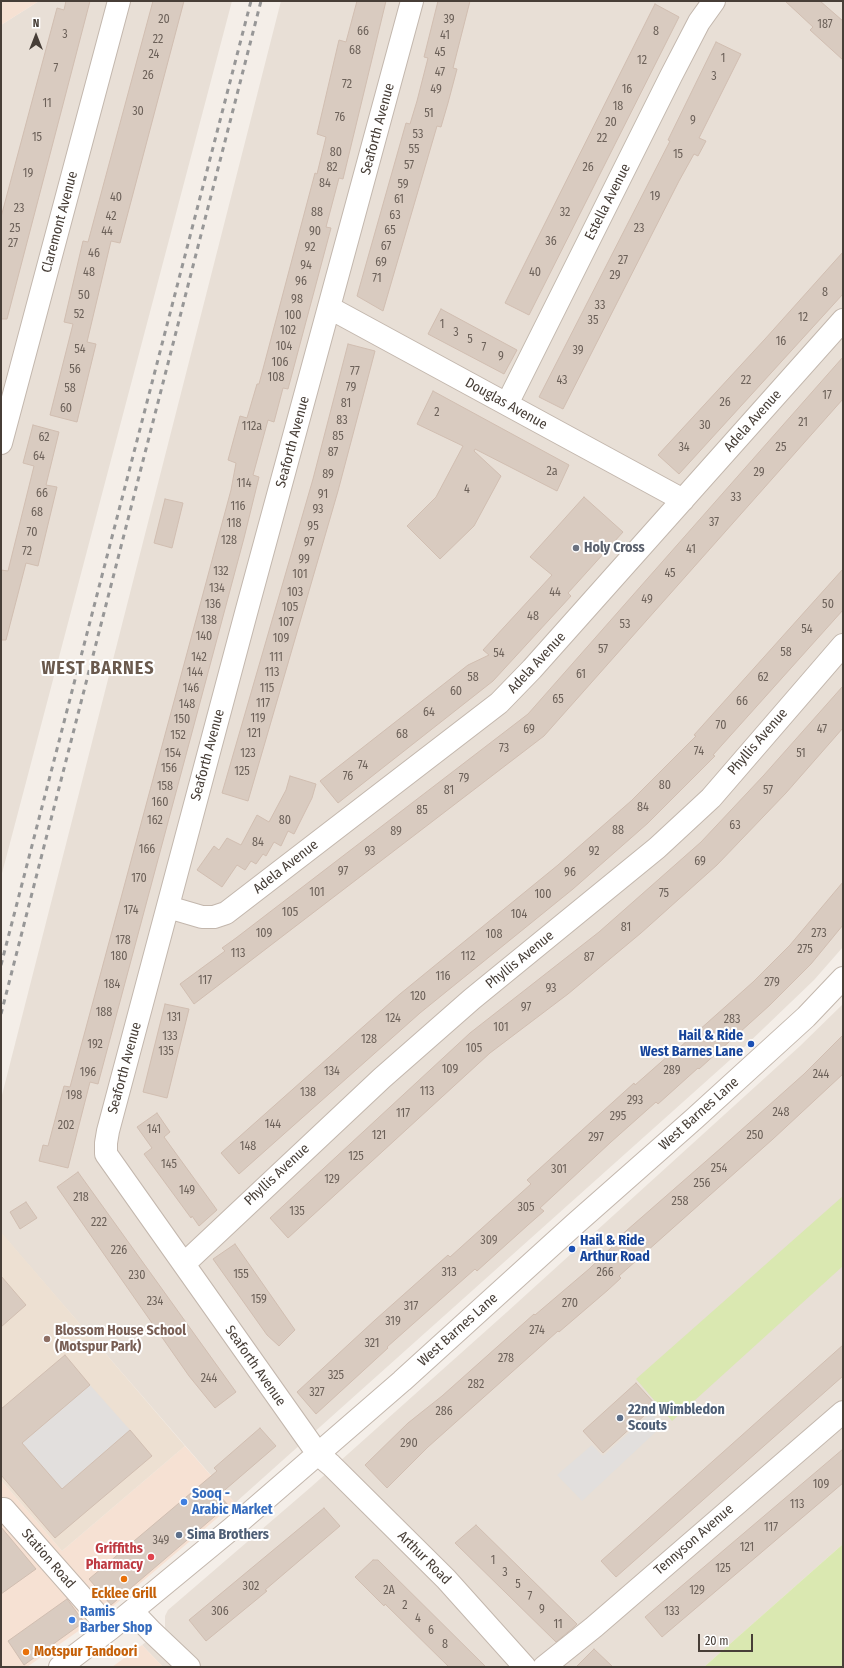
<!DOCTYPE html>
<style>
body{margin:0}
#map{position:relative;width:844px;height:1668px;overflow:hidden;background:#f4eee8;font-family:"Fira Sans Condensed",sans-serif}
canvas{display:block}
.frame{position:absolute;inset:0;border:2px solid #473e37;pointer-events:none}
.north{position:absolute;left:16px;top:16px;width:40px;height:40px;-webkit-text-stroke:3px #fff;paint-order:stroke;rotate:0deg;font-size:11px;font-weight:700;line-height:16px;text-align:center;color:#473e37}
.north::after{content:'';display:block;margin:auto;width:14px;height:18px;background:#473e37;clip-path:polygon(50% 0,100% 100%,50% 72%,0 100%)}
.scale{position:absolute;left:698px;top:1634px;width:55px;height:18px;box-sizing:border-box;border:2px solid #473e37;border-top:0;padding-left:5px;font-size:12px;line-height:14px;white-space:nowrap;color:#473e37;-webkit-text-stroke:3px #fff;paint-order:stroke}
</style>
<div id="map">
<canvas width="844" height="1668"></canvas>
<div class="frame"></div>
<div class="north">N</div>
<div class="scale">20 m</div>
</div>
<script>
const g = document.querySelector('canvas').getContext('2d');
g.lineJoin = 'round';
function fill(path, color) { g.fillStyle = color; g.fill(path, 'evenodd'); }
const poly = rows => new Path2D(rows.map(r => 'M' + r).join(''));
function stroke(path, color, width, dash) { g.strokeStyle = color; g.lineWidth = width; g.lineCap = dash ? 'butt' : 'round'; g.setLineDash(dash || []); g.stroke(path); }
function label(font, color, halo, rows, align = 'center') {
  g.font = font + ' "Fira Sans Condensed",sans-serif'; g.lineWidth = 4; g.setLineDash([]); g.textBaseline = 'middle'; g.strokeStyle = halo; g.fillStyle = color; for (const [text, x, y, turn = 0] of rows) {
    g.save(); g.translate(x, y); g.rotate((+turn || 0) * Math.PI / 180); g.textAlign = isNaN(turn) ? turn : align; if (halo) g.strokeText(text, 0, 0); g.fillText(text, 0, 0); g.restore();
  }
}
fill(poly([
 [39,1,232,1,1,877,1,25],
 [281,1,843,1,843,947,814,980,740,1051,235,1503,1,1233,1,1099],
 [843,1004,843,1544,704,1667,163,1667,142,1645,165,1627,165,1616,168,1610,311,1487,507,1312,800,1046]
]), '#e8dfd6');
fill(poly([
 [1,1,39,1,1,25],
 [185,1446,235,1503,111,1608,87,1625,27,1667,1,1667,1,1480,62,1551],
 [142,1645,163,1667,112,1667]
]), '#f6e1d3');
fill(poly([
 [1,1232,185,1446,62,1551,1,1480]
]), '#ede0d2');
fill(poly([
 [843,1196,843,1266,672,1421,636,1379],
 [843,1544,843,1667,704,1667,731,1643]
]), '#dae8b1');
fill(poly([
 [90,1385,130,1430,62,1489,22,1443],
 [651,1413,662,1426,582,1501,557,1475,592,1445,603,1456]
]), '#e2dfdd');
const building = poly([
 [66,1,90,1,7,319,1,319,1,217,57,8,64,10,66,1],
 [153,1,184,1,120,243,111,241,87,342,96,344,77,422,50,415,73,324,64,322,83,241,88,242,153,1],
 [357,1,386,1,343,179,339,178,326,227,331,228,288,389,283,388,274,422,268,420,253,475,259,477,244,538,118,1009,98,1084,90,1082,68,1168,39,1161,43,1145,48,1146,64,1086,70,1087,231,490,236,463,228,460,240,416,247,418,257,384,259,384,311,188,315,173,317,174,326,137,317,134,339,40,346,42,357,1],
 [438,1,470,1,453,68,457,69,448,103,441,127,437,126,383,311,357,296,406,123,410,124,417,101,428,58,424,57,438,1],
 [785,1,820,1,843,21,843,60,810,30,813,27,785,1],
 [655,4,679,17,529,315,505,303,655,4],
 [716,42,741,54,699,138,706,141,698,156,694,154,679,181,563,409,539,397,670,141,668,140,716,42],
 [843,252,843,294,679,474,658,455,765,339,843,252],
 [441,309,517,350,504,374,428,334,441,309],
 [348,344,375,351,338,491,248,801,222,793,313,479,348,344],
 [843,357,843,399,544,736,194,1004,180,984,225,951,222,948,236,938,528,714,843,357],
 [433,391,569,465,557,491,475,449,474,451,501,476,474,526,440,559,407,526,436,497,463,446,417,424,433,391],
 [33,425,59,432,46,485,57,487,38,566,26,563,6,640,1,640,1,570,8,571,34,466,23,463,33,425],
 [584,497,623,532,568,593,571,596,493,681,338,803,320,781,468,665,489,655,483,650,552,575,530,557,584,497],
 [165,499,183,503,172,548,154,543,165,499],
 [843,569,843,610,713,755,715,756,648,823,573,889,420,1013,239,1174,221,1153,400,994,558,865,631,801,696,736,694,735,843,569],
 [843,686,843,728,786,793,717,865,641,933,568,994,490,1053,288,1238,270,1218,470,1033,599,932,701,842,764,775,843,686],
 [290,776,316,784,312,798,294,834,288,831,281,846,274,842,266,856,263,854,256,864,251,861,245,870,237,865,222,887,197,870,214,846,219,850,227,838,241,845,257,815,269,822,286,790,290,776],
 [843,882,843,925,811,964,770,1005,699,1069,698,1068,658,1104,656,1102,611,1142,540,1208,544,1211,528,1225,477,1271,475,1269,387,1347,388,1348,316,1414,297,1392,375,1320,448,1255,450,1257,531,1184,527,1180,634,1083,635,1085,669,1055,670,1056,753,982,790,945,843,882],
 [165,1004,189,1009,167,1098,143,1092,165,1004],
 [843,1035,843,1074,773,1139,619,1276,621,1278,608,1290,559,1332,558,1331,428,1447,387,1488,365,1465,408,1423,442,1396,534,1314,535,1315,589,1269,612,1247,610,1245,721,1148,804,1074,843,1035],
 [157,1113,170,1132,164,1137,217,1210,199,1226,192,1216,191,1218,144,1154,152,1148,137,1127,157,1113],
 [78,1172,236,1392,215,1408,189,1376,57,1187,78,1172],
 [26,1202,37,1218,20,1229,10,1212,26,1202],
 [235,1244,295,1330,279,1346,267,1335,213,1259,235,1244],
 [1,1276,26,1305,1,1327,1,1276],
 [843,1345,843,1376,616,1577,601,1561,843,1345],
 [65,1355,90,1385,22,1443,62,1489,130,1430,152,1456,55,1538,1,1475,1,1409,65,1355],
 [636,1383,656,1405,603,1453,583,1431,636,1383],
 [260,1428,276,1446,219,1495,228,1505,111,1605,89,1579,217,1471,214,1468,260,1428],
 [843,1449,843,1483,662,1637,645,1617,843,1449],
 [324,1508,340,1526,265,1590,267,1591,206,1641,189,1620,324,1508],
 [476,1525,577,1624,574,1627,556,1642,455,1543,476,1525],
 [1,1527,36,1569,1,1594,1,1527],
 [373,1560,378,1560,486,1667,449,1667,385,1604,384,1606,355,1577,373,1560],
 [67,1599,84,1622,24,1665,8,1641,67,1599],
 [594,1649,613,1667,576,1667,594,1649]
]);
fill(building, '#d9cbc0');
stroke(building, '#d1beb1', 1);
const minor = poly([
 [412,1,246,613,108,1131,106,1143,106,1154,318,1454,331,1465,446,1579,525,1667],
 [330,308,683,500],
 [507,404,671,76,699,22,714,1],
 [1,443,119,1],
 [168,907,202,917,214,917,226,913,499,703,532,669,843,320],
 [184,1264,382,1078,472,999,657,848,711,798,843,645],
 [1,1509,4,1509,110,1629],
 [132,1611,152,1632,189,1667],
 [60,1667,110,1629,230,1530,402,1381,575,1224,694,1119,806,1017,843,978],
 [544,1667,594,1627,843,1412]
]);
stroke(minor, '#c3b7ad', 24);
stroke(minor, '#fff', 22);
stroke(poly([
 [1,965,251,1],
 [1,1014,261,1]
]), '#979797', 3, [5, 5]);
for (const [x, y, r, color] of [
 [576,548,4,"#6b7280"],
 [751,1044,4,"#1a4fb4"],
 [572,1249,4,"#1a4fb4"],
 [47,1339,4,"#8d6e63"],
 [620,1418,4,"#5c6f8a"],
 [184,1502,4,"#3f7fe0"],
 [179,1535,4,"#5c6f8a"],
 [151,1557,4,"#e0444e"],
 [124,1579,4,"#e8710a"],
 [72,1620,4,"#3f7fe0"],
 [26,1652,4,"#e8710a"]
]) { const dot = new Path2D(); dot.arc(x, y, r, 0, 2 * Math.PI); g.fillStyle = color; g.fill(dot); stroke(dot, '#fff', 1.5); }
label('12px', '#6c6159', null, [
 ["20",164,20],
 ["39",449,20],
 ["187",825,25],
 ["66",363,32],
 ["8",656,32],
 ["3",65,35],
 ["41",445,36],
 ["22",158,40],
 ["68",355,51],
 ["45",440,53],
 ["24",154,55],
 ["1",723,59],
 ["12",642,61],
 ["7",56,69],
 ["47",440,73],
 ["26",148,76],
 ["3",714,77],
 ["72",347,85],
 ["49",436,90],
 ["16",627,90],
 ["11",47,104],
 ["18",618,107],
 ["30",138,112],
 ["51",429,114],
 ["76",340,118],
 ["9",693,121],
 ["20",611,123],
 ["53",418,135],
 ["15",37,138],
 ["22",602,139],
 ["55",414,150],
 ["80",336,153],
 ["15",678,155],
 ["57",409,166],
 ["82",332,168],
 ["26",588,168],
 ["19",28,174],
 ["84",325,184],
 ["59",403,185],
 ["19",655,197],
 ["40",116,198],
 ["61",399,200],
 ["23",19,209],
 ["88",317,213],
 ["32",565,213],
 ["63",395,216],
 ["42",111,217],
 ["25",15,229],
 ["23",639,229],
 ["65",390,231],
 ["44",107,232],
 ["90",315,232],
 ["36",551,242],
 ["27",13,244],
 ["67",386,247],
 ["92",310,248],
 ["46",94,254],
 ["27",623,261],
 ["69",381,263],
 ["94",306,266],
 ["48",89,273],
 ["40",535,273],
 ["29",615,276],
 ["71",377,279],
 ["96",301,282],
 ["8",825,293],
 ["50",84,296],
 ["98",297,300],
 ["33",600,306],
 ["52",79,315],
 ["100",293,316],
 ["12",803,318],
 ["35",593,321],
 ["1",442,325],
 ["102",288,331],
 ["3",456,333],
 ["5",470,340],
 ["16",781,342],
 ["104",284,347],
 ["7",484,348],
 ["54",80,350],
 ["39",578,351],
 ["9",501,357],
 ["106",280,363],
 ["56",75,370],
 ["77",355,372],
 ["108",276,378],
 ["43",562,381],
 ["22",746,381],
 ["79",351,388],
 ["58",70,389],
 ["17",827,396],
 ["26",725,403],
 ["81",346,404],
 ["60",66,409],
 ["2",437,413],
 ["83",342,421],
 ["21",803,423],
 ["30",705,426],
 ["112a",252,427],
 ["85",338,437],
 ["62",44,438],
 ["34",684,448],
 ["25",781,448],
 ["87",333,453],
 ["64",39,457],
 ["2a",552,472],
 ["29",759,473],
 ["89",328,475],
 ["114",244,484],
 ["4",467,490],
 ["66",42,494],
 ["91",323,495],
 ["33",736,498],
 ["116",238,507],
 ["93",318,510],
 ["68",37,513],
 ["37",714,523],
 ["118",234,524],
 ["95",313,527],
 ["70",32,533],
 ["128",229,541],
 ["97",309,543],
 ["41",691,550],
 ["72",27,552],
 ["99",304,560],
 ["132",221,572],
 ["45",670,574],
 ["101",300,575],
 ["134",217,589],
 ["103",295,593],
 ["44",555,593],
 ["49",647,600],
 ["136",213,605],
 ["50",828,605],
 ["105",290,608],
 ["48",533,617],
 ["138",209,621],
 ["107",286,623],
 ["53",625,625],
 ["54",807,630],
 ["140",204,637],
 ["109",281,639],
 ["57",603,650],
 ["58",786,653],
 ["54",499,654],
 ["142",199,658],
 ["111",276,658],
 ["144",195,673],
 ["113",272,673],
 ["61",581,675],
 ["58",473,678],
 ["62",763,678],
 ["146",191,689],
 ["115",267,689],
 ["60",456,692],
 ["65",558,700],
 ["66",742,702],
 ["117",263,704],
 ["148",187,705],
 ["64",429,713],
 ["119",258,719],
 ["150",182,720],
 ["70",721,726],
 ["69",529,730],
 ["47",822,730],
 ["121",254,734],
 ["68",402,735],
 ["152",178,736],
 ["73",504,749],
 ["74",699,752],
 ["154",173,754],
 ["123",248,754],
 ["51",801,754],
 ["74",363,766],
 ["156",169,769],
 ["125",242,772],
 ["76",348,777],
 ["79",464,779],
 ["80",665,786],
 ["158",165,787],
 ["81",449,791],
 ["57",768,791],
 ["160",160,803],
 ["84",643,808],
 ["85",422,811],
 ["162",155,821],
 ["80",285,821],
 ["63",735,826],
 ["88",618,831],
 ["89",396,832],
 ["84",258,843],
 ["166",147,850],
 ["93",370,852],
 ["92",594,852],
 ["69",700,862],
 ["97",343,872],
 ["96",570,873],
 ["170",139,879],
 ["101",317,893],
 ["75",664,894],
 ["100",543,895],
 ["174",131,911],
 ["105",290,913],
 ["104",519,915],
 ["81",626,928],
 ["109",264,934],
 ["273",819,934],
 ["108",494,935],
 ["178",123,941],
 ["275",805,950],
 ["113",238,954],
 ["180",119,957],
 ["112",468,957],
 ["87",589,958],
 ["116",443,977],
 ["117",205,981],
 ["279",772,983],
 ["184",112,985],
 ["93",551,989],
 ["120",418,997],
 ["97",526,1008],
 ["188",104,1013],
 ["131",174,1018],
 ["124",393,1019],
 ["283",732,1020],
 ["101",501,1028],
 ["133",170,1037],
 ["128",369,1040],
 ["192",95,1045],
 ["105",474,1049],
 ["135",166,1052],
 ["109",450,1070],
 ["289",672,1071],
 ["134",332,1072],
 ["196",88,1073],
 ["244",821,1075],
 ["113",427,1092],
 ["138",308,1093],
 ["198",74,1096],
 ["293",635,1101],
 ["248",781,1113],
 ["117",403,1114],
 ["295",618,1117],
 ["144",273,1125],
 ["202",66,1126],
 ["141",154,1130],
 ["121",379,1136],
 ["250",755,1136],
 ["297",596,1138],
 ["148",248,1147],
 ["125",356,1157],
 ["145",169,1165],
 ["254",719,1169],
 ["301",559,1170],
 ["129",332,1180],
 ["256",702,1184],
 ["149",187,1191],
 ["218",81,1198],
 ["258",680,1202],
 ["305",526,1208],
 ["135",297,1212],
 ["222",99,1223],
 ["309",489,1241],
 ["226",119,1251],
 ["313",449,1273],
 ["266",605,1273],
 ["155",241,1275],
 ["230",137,1276],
 ["159",259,1300],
 ["234",155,1302],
 ["270",570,1304],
 ["317",411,1307],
 ["319",393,1322],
 ["274",537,1331],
 ["321",372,1344],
 ["278",506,1359],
 ["325",336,1376],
 ["244",209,1379],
 ["282",476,1385],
 ["327",317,1393],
 ["286",444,1412],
 ["290",409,1444],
 ["109",821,1485],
 ["113",797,1505],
 ["117",771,1528],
 ["349",161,1541],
 ["121",747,1548],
 ["1",493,1561],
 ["125",723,1569],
 ["3",505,1573],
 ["5",518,1585],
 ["302",251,1587],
 ["2A",389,1591],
 ["129",697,1591],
 ["7",530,1597],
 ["2",405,1606],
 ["9",542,1610],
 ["306",220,1612],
 ["133",672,1612],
 ["4",418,1619],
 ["11",558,1625],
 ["6",431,1631],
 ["8",445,1645]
]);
label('14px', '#473e37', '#fff', [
 ["Seaforth Avenue",378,129,-75],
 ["Estella Avenue",608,202,-63],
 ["Claremont Avenue",60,222,-75],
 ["Douglas Avenue",506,404,29],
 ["Adela Avenue",753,421,-48],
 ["Seaforth Avenue",293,442,-75],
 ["Adela Avenue",537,663,-47],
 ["Phyllis Avenue",758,742,-49],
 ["Seaforth Avenue",208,755,-75],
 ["Adela Avenue",286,867,-38],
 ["Phyllis Avenue",520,960,-39],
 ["Seaforth Avenue",125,1068,-75],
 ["West Barnes Lane",699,1114,-42],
 ["Phyllis Avenue",277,1175,-43],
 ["West Barnes Lane",458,1330,-42],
 ["Seaforth Avenue",255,1366,55],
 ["Tennyson Avenue",694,1540,-41],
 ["Arthur Road",424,1558,45],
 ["Station Road",48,1559,49]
]);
label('bold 14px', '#5b616d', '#fff', [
 ["Holy Cross",584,548]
], 'left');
label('bold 14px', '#164399', '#fff', [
 ["Hail & Ride",743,1036],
 ["West Barnes Lane",743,1052],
 ["Hail & Ride",580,1241,"left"],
 ["Arthur Road",580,1257,"left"]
], 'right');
label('bold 14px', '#785e54', '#fff', [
 ["Blossom House School",55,1331],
 ["(Motspur Park)",55,1347]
], 'left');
label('bold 14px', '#4e5e75', '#fff', [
 ["22nd Wimbledon",628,1410],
 ["Scouts",628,1426],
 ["Sima Brothers",187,1535]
], 'left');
label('bold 14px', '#366cbe', '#fff', [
 ["Sooq -",192,1494],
 ["Arabic Market",192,1510],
 ["Ramis",80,1612],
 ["Barber Shop",80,1628]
], 'left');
label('bold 14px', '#be3a42', '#fff', [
 ["Griffiths",143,1549],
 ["Pharmacy",143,1565]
], 'right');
label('bold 14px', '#c56008', '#fff', [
 ["Ecklee Grill",124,1594],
 ["Motspur Tandoori",34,1652,"left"]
]);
g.letterSpacing = '1px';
label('bold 18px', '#6a5a4e', '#fff', [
 ["WEST BARNES",98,669]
]);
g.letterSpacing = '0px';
</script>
